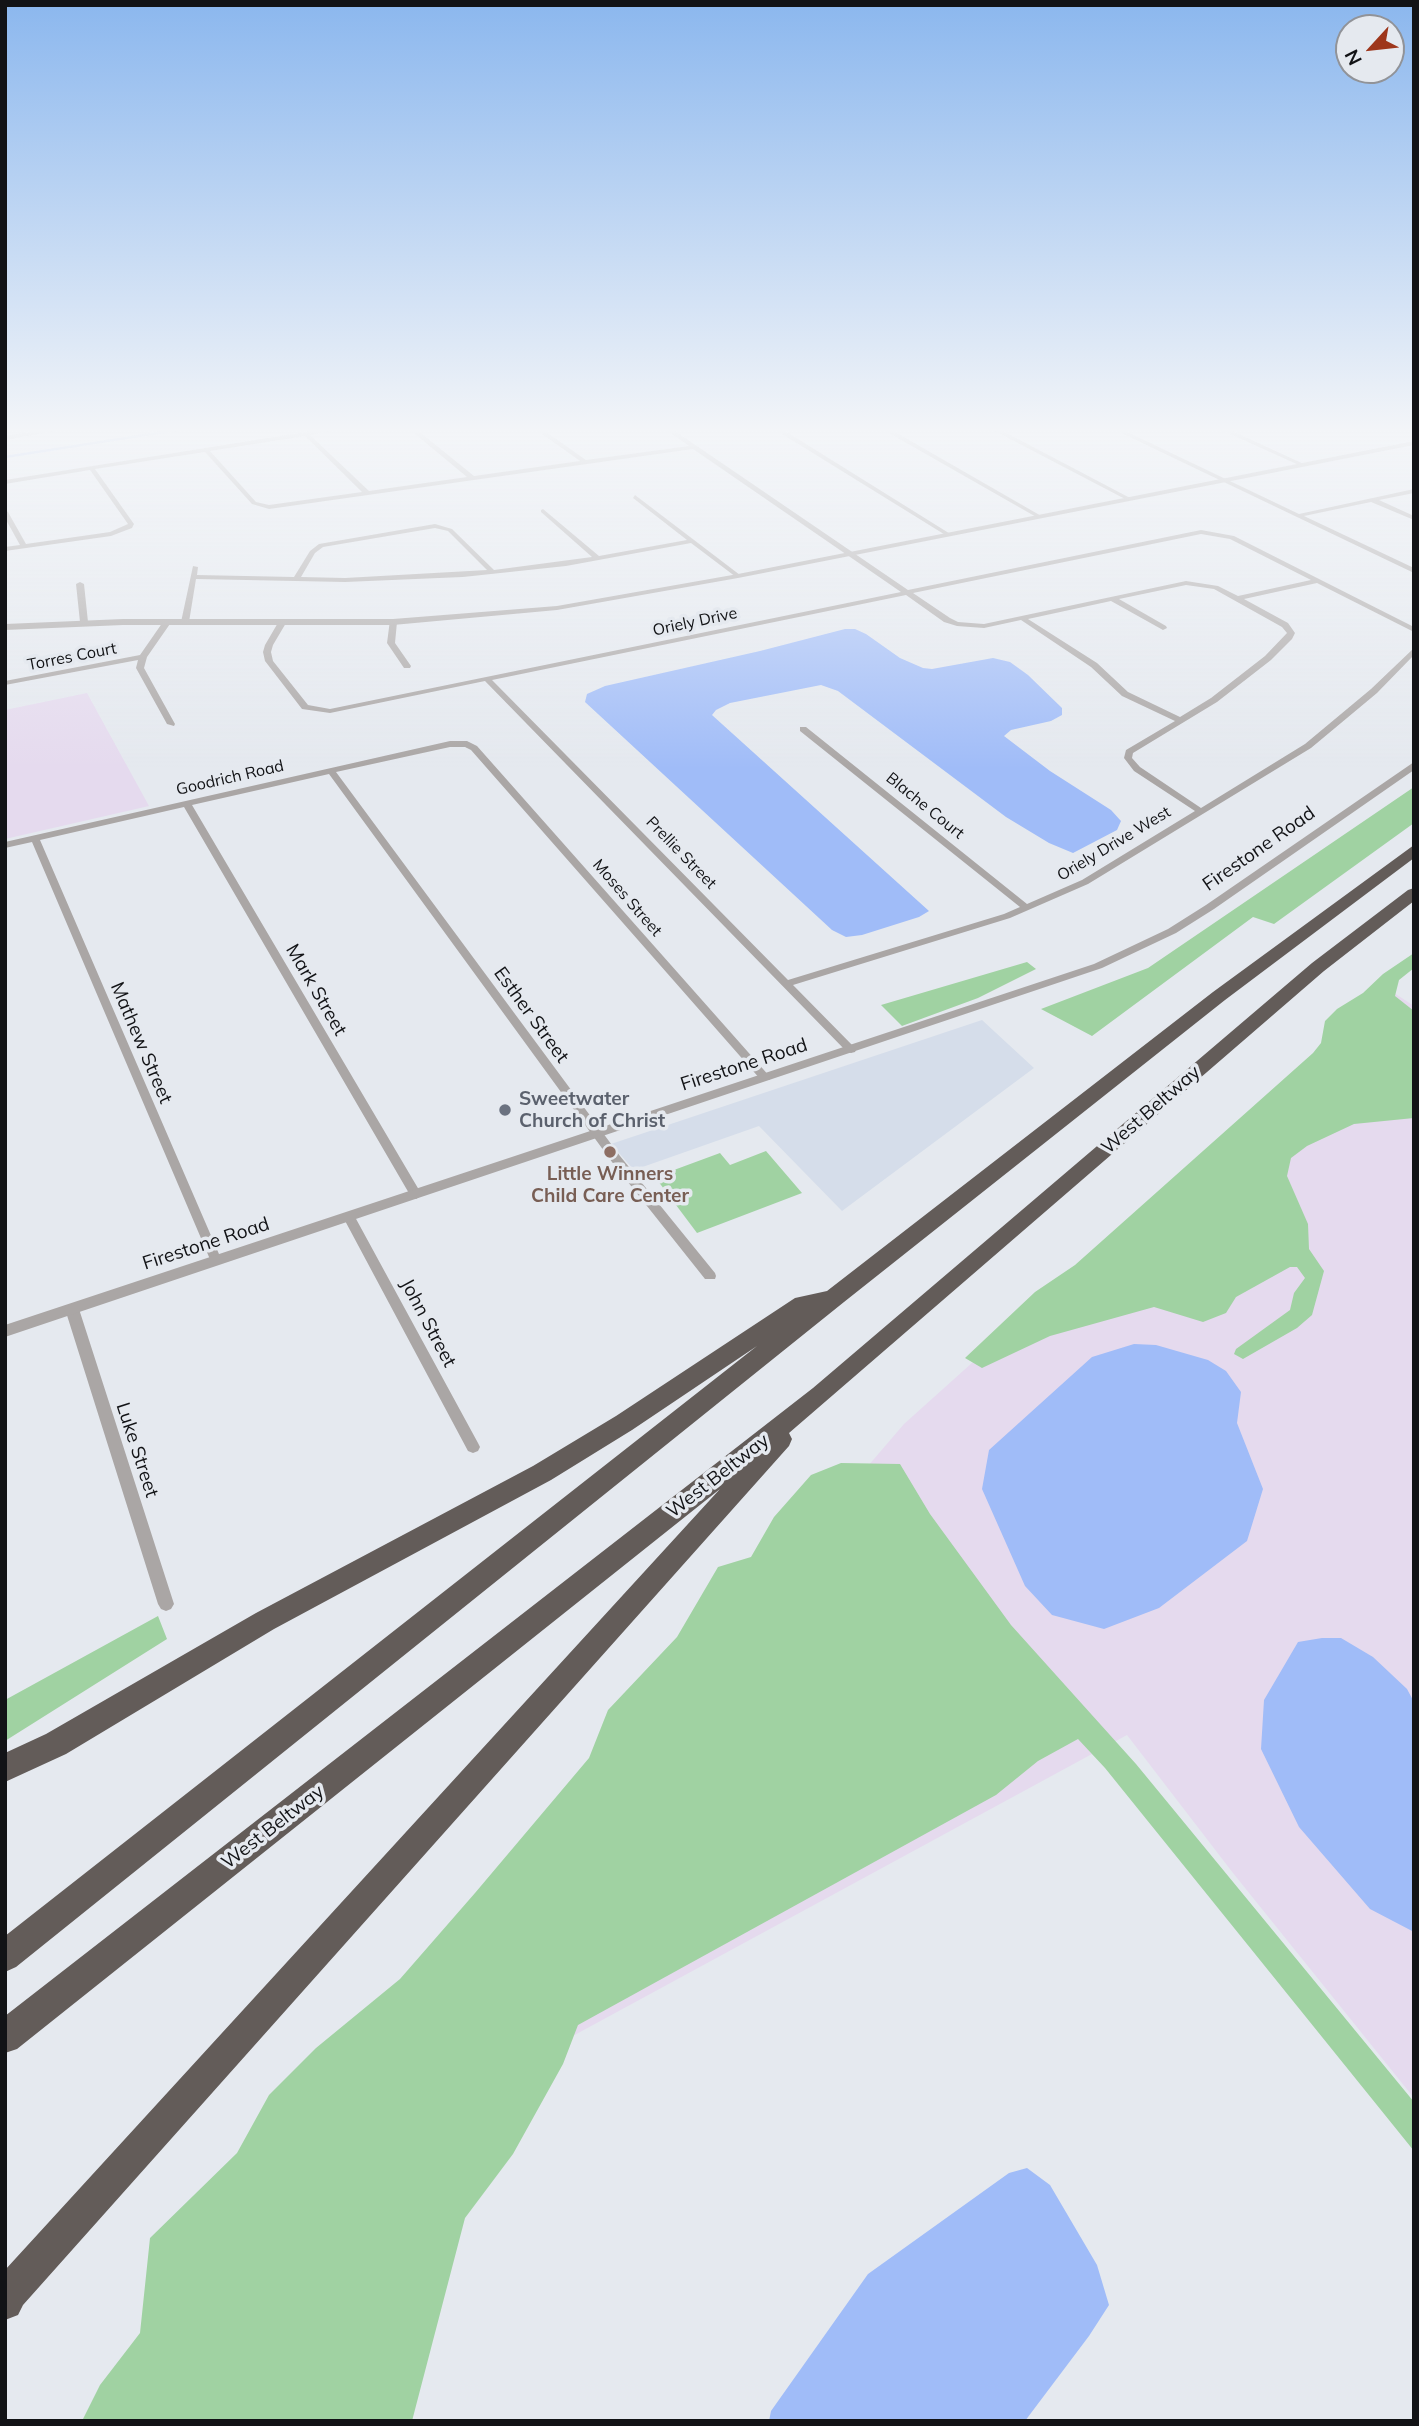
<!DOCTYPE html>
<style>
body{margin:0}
#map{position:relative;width:1419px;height:2426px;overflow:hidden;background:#e5e9ef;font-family:Mulish,sans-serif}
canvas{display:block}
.frame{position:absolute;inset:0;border:7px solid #121316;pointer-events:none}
.north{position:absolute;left:1335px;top:14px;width:70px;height:70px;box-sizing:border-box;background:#e5e9ef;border:2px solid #919398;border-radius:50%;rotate:243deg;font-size:19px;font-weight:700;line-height:28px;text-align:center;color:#121316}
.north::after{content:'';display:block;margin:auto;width:24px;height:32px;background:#9e361b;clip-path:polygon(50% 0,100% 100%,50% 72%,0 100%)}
</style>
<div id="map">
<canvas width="1419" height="2426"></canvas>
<div class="frame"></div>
<div class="north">N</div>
</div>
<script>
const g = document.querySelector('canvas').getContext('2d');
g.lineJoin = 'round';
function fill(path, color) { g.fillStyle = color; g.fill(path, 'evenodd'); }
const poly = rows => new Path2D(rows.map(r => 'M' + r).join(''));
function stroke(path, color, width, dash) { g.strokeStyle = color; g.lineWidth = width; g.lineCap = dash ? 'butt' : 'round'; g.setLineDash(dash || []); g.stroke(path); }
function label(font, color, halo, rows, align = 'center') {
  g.font = font + ' Mulish,sans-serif'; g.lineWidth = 7; g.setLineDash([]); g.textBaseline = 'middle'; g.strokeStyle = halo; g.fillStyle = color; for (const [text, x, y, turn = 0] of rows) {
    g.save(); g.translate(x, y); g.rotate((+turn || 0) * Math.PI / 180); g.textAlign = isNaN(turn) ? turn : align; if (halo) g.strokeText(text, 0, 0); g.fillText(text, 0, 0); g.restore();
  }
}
fill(poly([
 [982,1020,1034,1068,842,1211,759,1126,634,1170,611,1144]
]), '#d5ddea');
fill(poly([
 [87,693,149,806,5,839,5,710],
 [1388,989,1414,1006,1414,2098,1233,1873,1127,1735,210,2233,904,1424]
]), '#e5daee');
fill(poly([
 [1414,787,1414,823,1274,924,1253,917,1092,1036,1041,1009,1148,968],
 [1414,953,1414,968,1399,980,1395,996,1414,1011,1414,1118,1354,1124,1307,1146,1291,1158,1287,1176,1308,1224,1309,1249,1324,1271,1312,1315,1297,1328,1243,1359,1234,1354,1236,1349,1290,1310,1294,1293,1305,1278,1297,1267,1290,1267,1236,1297,1226,1313,1203,1322,1154,1307,1050,1336,982,1368,965,1358,1035,1292,1075,1265,1313,1053,1321,1043,1325,1021,1337,1009,1363,993,1383,974],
 [1027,962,1036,969,978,998,902,1026,881,1005],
 [766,1151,802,1193,697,1233,655,1177,720,1153,730,1165],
 [841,1463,900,1464,930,1514,1011,1625,1136,1764,1414,2102,1414,2151,1105,1768,1078,1739,1038,1761,996,1795,578,2025,563,2064,513,2154,465,2218,412,2421,82,2421,100,2385,140,2333,150,2238,237,2153,269,2095,316,2048,400,1979,475,1893,589,1758,608,1710,677,1637,718,1567,751,1557,774,1517,811,1475],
 [158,1616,167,1639,5,1741,5,1700]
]), '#a0d2a2');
fill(poly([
 [845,629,855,629,866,634,900,658,923,668,932,669,993,658,1010,662,1028,675,1062,708,1062,715,1051,721,1011,730,1004,736,1050,771,1111,810,1121,821,1117,830,1073,853,1049,843,1006,817,838,691,821,685,730,703,716,710,712,715,929,911,919,917,862,935,846,937,832,930,585,702,587,694,605,686,760,651],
 [1134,1344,1156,1345,1208,1360,1226,1371,1241,1392,1237,1423,1263,1489,1247,1541,1159,1608,1104,1629,1052,1615,1025,1586,982,1489,989,1450,1092,1357],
 [1322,1638,1341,1638,1373,1657,1407,1689,1414,1702,1414,1932,1370,1909,1299,1827,1261,1749,1264,1700,1298,1642],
 [1027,2168,1050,2185,1097,2265,1109,2305,1089,2336,1025,2421,769,2421,771,2411,868,2274,1009,2173]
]), '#a0bcf8');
stroke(poly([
 [5,457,183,429]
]), '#a0bcf8', 2.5);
fill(poly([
 [49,429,65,429,5,440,5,436,49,429],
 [324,429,340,429,310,435,369,491,467,477,409,429,416,429,474,476,580,461,535,429,542,429,586,460,689,446,665,429,672,429,908,590,1201,530,1234,536,1414,627,1414,632,1317,583,1244,599,1288,623,1295,633,1292,639,1271,660,1217,702,1133,753,1132,758,1140,767,1201,808,1305,744,1371,689,1414,648,1414,655,1377,693,1311,748,1088,884,1010,918,793,985,855,1048,856,1050,855,1052,851,1053,847,1052,485,681,330,713,302,709,265,661,263,652,265,645,279,621,285,621,286,623,273,645,271,652,273,661,308,705,330,709,901,592,693,449,269,509,252,504,205,452,95,469,134,524,132,528,111,536,5,551,5,547,20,545,5,518,5,510,8,512,26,544,110,532,128,524,90,470,5,484,5,480,324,429],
 [305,436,362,492,269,505,256,502,210,451,305,436],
 [1201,534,1230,539,1311,580,1238,596,1218,586,1186,581,984,624,958,622,950,618,913,593,1201,534],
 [1186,585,1214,589,1282,627,1287,633,1265,656,1211,698,1180,717,1128,692,1097,663,1028,619,1111,601,1163,630,1167,628,1166,626,1119,599,1186,585],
 [906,595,944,622,957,626,984,628,1021,620,1091,667,1122,696,1175,721,1126,750,1124,758,1134,771,1195,811,1082,880,1027,904,806,727,800,727,800,731,1020,907,1004,914,788,980,492,680,906,595],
 [774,429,782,429,952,535,947,536,774,429],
 [882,429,890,429,1043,517,1038,518,882,429],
 [991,429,999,429,1132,499,1127,500,991,429],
 [1113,429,1121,429,1299,514,1414,489,1414,493,1379,500,1414,516,1414,520,1371,502,1304,516,1414,568,1414,573,1113,429],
 [1219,429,1228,429,1306,465,1301,466,1219,429],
 [635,495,740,575,740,577,736,577,691,543,566,566,463,577,345,582,196,579,189,622,185,624,181,622,193,566,198,567,197,575,294,577,310,551,319,544,435,524,452,529,494,570,592,557,541,512,541,510,543,509,599,556,687,540,633,498,635,495],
 [435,528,448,531,487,570,345,578,301,577,315,553,323,547,435,528],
 [80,582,84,584,88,622,84,624,80,622,76,584,80,582],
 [165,619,172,621,147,657,144,668,175,724,174,726,167,724,136,668,138,660,5,685,5,681,140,655,165,619],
 [390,620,397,622,395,643,411,666,410,668,404,668,387,643,390,620],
 [450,741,467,741,477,746,771,1078,769,1080,761,1080,471,750,465,747,450,747,336,772,620,1156,715,1273,716,1276,715,1279,705,1279,612,1162,329,774,192,805,422,1195,416,1199,410,1195,184,807,40,840,222,1261,220,1264,212,1264,32,842,5,848,5,842,450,741],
 [349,1213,355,1217,478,1443,480,1447,478,1451,473,1453,468,1451,343,1217,349,1213],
 [72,1304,77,1306,79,1309,174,1604,171,1609,166,1611,161,1609,158,1604,65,1309,67,1306,72,1304]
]), '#aaa6a5');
fill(poly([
 [1414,441,1414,445,738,578,557,610,393,625,123,625,5,630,5,624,123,619,393,619,557,606,738,574,1414,441],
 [1414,762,1414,770,1214,909,1176,933,1102,968,5,1337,5,1325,1094,964,1168,929,1206,905,1414,762]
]), '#aaa6a5');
fill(poly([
 [1414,845,1414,858,1225,1000,844,1302,16,1967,5,1972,5,1936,757,1346,632,1430,551,1480,274,1629,66,1754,5,1782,5,1753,46,1734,256,1613,533,1466,616,1416,795,1298,827,1291,1213,992,1414,845],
 [1414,888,1414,901,1324,971,789,1433,792,1439,789,1446,23,2305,18,2315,5,2320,5,2270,720,1489,17,2049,5,2053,5,2016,813,1388,1312,963,1408,890,1414,888]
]), '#635c59');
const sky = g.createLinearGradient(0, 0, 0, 769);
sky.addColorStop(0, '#8bb7ee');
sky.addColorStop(0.56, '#f3f5f8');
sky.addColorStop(1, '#f3f5f800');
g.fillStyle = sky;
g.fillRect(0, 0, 1419, 769);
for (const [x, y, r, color] of [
 [505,1110,7,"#6b7280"],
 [610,1152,7,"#8d6e63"]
]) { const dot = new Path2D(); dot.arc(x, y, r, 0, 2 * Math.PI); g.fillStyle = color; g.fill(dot); stroke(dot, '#e5e9ef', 2.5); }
label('16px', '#121316', '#e5e9ef', [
 ["Oriely Drive",695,622,-12],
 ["Torres Court",72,657,-11],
 ["Goodrich Road",230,778,-13],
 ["Blache Court",925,806,39],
 ["Oriely Drive West",1114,844,-31],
 ["Prellie Street",681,853,46],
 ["Moses Street",627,898,49]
]);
label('19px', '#121316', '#e5e9ef', [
 ["Firestone Road",1259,849,-35],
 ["Mark Street",316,990,60],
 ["Esther Street",531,1015,54],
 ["Mathew Street",141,1043,67],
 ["Firestone Road",744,1065,-18],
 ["West Beltway",1151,1110,-41],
 ["Firestone Road",206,1244,-18],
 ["John Street",428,1323,62],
 ["Luke Street",137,1450,72],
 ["West Beltway",718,1476,-38],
 ["West Beltway",273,1827,-38]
]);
label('bold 19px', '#5b616d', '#e5e9ef', [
 ["Sweetwater",519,1099],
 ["Church of Christ",519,1121]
], 'left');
label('bold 19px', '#785e54', '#e5e9ef', [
 ["Little Winners",610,1174],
 ["Child Care Center",610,1196]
]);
</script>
